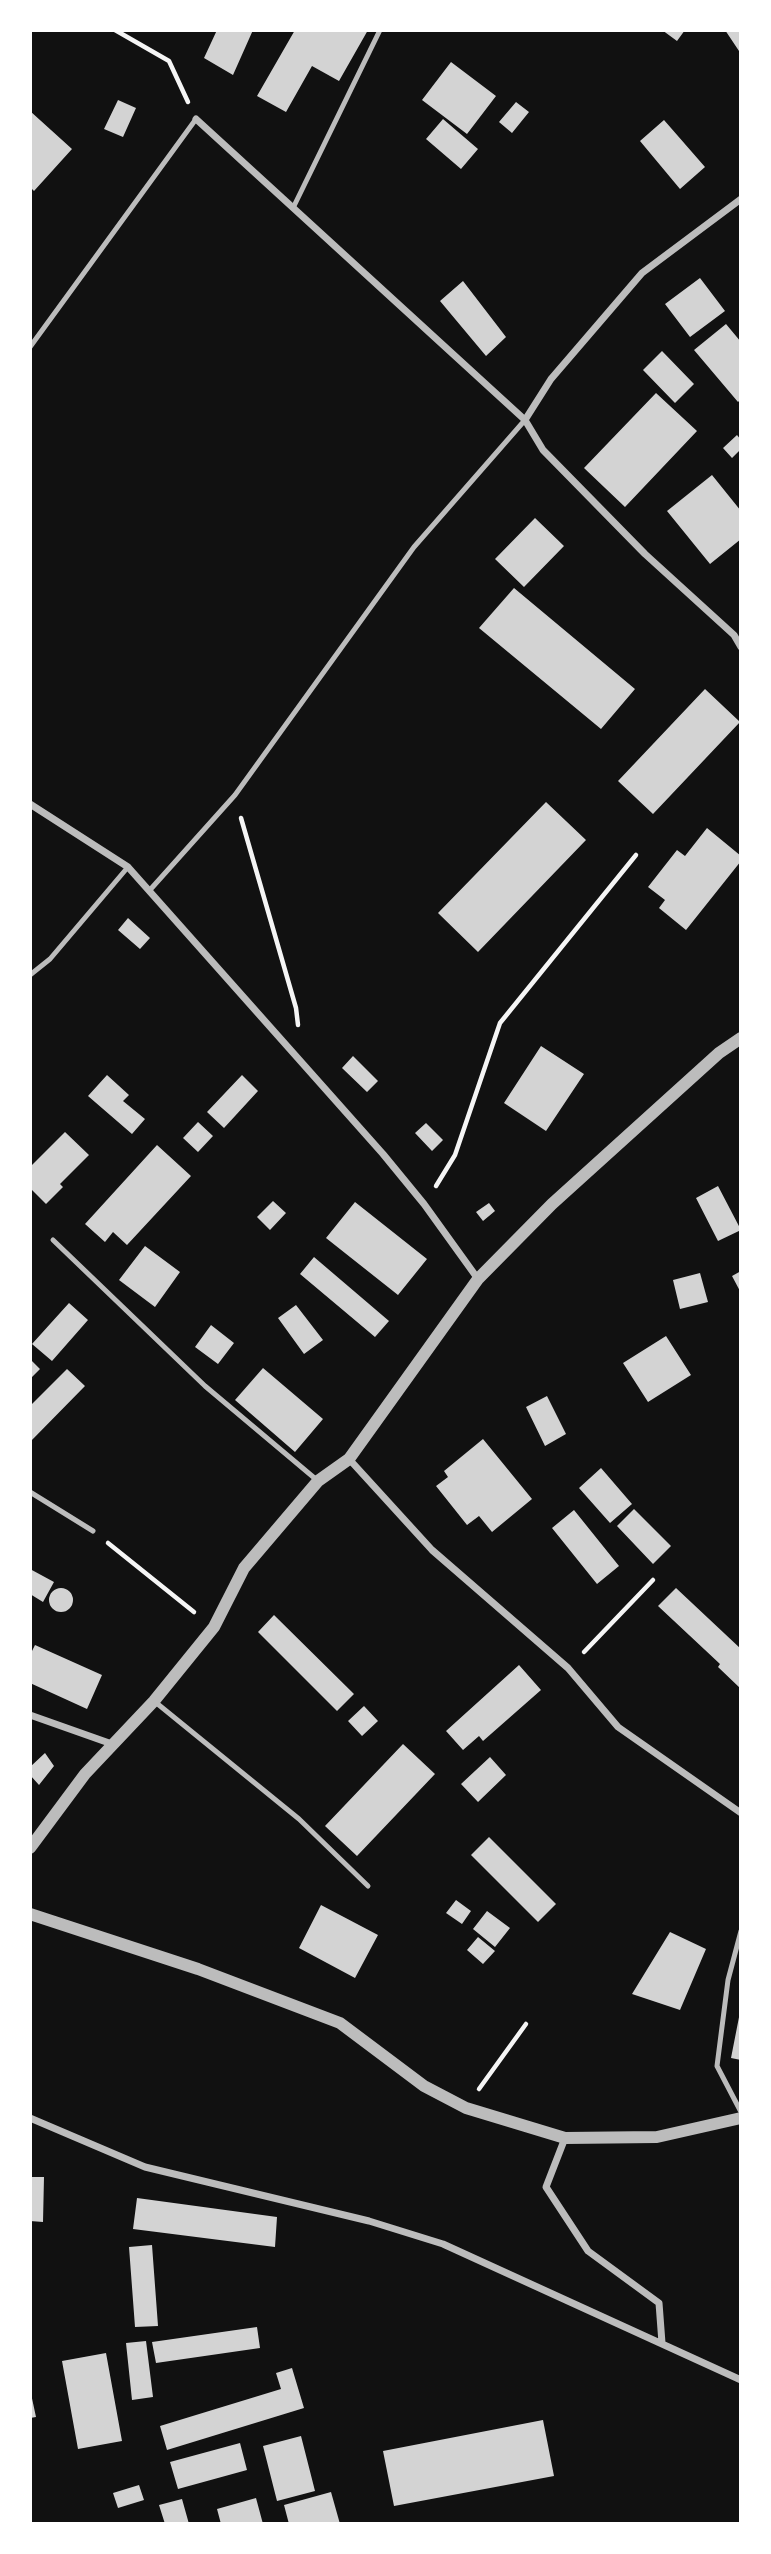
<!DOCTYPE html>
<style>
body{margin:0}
#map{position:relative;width:771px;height:2554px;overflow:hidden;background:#111;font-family:Merriweather,serif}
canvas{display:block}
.frame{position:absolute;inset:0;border:32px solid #fff;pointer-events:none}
</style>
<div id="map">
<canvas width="771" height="2554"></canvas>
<div class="frame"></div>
</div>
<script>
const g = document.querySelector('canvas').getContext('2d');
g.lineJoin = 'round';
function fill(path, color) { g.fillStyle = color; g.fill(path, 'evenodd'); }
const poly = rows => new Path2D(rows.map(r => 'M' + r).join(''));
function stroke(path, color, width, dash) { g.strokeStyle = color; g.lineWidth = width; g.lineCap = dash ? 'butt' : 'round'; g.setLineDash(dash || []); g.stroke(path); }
fill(poly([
 [217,30,253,30,233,75,204,58],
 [295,30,368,30,339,81,312,66,286,112,257,96],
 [662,30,685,30,677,41],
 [725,30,741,30,741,54],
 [451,62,496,96,467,134,422,100],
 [118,100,136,108,123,137,104,129],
 [516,102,529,112,512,133,499,122],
 [30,111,72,149,34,191,30,187],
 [443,119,478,149,461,169,426,139],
 [664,120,705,167,680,189,640,141],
 [700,278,725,311,690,337,665,304],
 [463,281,506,337,486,356,440,301],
 [726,324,741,342,741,399,738,402,694,350],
 [662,351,694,384,675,403,643,370],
 [656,393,697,431,625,507,584,468],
 [737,435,741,440,741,449,732,458,723,448],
 [712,475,741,511,741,539,710,564,667,511],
 [535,518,564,546,524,587,495,559],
 [514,588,635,689,601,729,479,628],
 [705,689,740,722,653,814,618,781],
 [546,802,586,840,478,952,438,913],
 [707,828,741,856,741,861,686,930,659,908,665,900,648,887,677,850,685,856],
 [128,918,150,938,140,949,118,930],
 [541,1046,584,1074,546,1131,504,1103],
 [353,1056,378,1081,367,1092,342,1068],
 [107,1075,129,1095,123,1101,145,1119,132,1134,88,1096],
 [242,1075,258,1091,224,1128,207,1112],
 [198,1122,213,1136,198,1152,183,1138],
 [426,1123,443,1140,432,1151,415,1133],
 [65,1132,89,1155,60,1184,63,1187,46,1204,30,1188,30,1167],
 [157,1145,191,1176,127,1245,113,1232,105,1242,85,1224],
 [718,1186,741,1230,718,1241,696,1198],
 [273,1201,286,1213,270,1230,257,1217],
 [355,1202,427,1259,398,1295,326,1238],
 [489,1203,495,1211,483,1221,476,1212],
 [145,1246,180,1272,155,1307,119,1280],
 [314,1257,389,1321,375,1337,300,1274],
 [741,1271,741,1293,732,1276],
 [700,1273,708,1302,680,1309,673,1280],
 [69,1303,88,1320,52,1361,32,1344],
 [296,1305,323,1340,304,1354,278,1318],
 [211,1325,234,1343,218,1364,195,1347],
 [666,1336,691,1375,648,1402,623,1363],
 [30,1359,40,1369,31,1378,30,1377],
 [263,1368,323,1419,295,1452,235,1400],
 [67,1369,85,1386,30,1442,30,1406],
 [547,1396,566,1434,545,1446,526,1407],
 [483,1439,532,1499,492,1532,479,1516,467,1525,436,1486,448,1477,444,1471],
 [601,1468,632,1504,610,1523,579,1488],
 [634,1509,671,1546,653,1564,617,1526],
 [574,1510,619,1566,597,1584,552,1528],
 [30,1569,54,1582,43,1602,30,1594],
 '49 1600a12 12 0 1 1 24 0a12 12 0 1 1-24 0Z',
 [676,1588,741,1649,741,1689,718,1667,720,1664,658,1606],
 [274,1615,354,1694,337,1711,258,1632],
 [35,1645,102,1675,87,1709,30,1683,30,1655],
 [519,1665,541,1690,483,1741,479,1736,463,1750,446,1731],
 [364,1706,378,1721,362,1736,348,1721],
 [403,1744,435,1774,357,1856,325,1826],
 [45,1753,54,1766,39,1785,30,1775,30,1767],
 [490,1757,506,1775,478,1802,461,1784],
 [489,1837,556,1904,538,1922,471,1855],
 [456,1900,471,1911,462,1924,446,1913],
 [321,1905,378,1935,355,1978,299,1948],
 [487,1911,510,1928,495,1947,473,1929],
 [670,1932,706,1949,680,2010,632,1994],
 [478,1937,495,1951,483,1964,467,1950],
 [740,2012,741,2012,741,2060,731,2058],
 [30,2177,44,2177,43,2222,30,2221],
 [137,2198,277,2217,275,2247,133,2229],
 [152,2245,158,2326,135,2327,129,2247],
 [257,2327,260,2348,156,2363,152,2342],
 [146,2341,153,2397,132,2400,126,2343],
 [106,2353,122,2441,78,2449,62,2361],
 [292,2368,304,2408,167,2450,160,2426,281,2389,276,2373],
 [30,2389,36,2417,30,2418],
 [543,2420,554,2476,394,2506,383,2451],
 [301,2436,315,2491,277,2501,263,2446],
 [240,2443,247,2470,178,2489,170,2462],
 [139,2485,144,2500,118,2508,113,2493],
 [331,2492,340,2524,289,2524,284,2505],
 [256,2498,263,2524,221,2524,217,2509],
 [182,2499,189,2524,165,2524,159,2505]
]), '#d3d3d3');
stroke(poly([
 [115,30,169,61,188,102],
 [241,818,296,1008,298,1025],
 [436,1186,455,1155,500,1023,636,855],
 [108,1543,194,1612],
 [584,1652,653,1580],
 [479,2089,526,2024]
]), '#f5f5f5', 4.5);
stroke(poly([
 [293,208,380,30],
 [30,347,196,119],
 [149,891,235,795,414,547,525,420],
 [30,975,50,959,128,867],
 [53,1240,205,1386,318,1481],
 [30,1492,93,1531],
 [154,1701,299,1819,368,1886],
 [741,1931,728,1980,717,2066,741,2112]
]), '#bcbcbc', 5);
stroke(poly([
 [196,119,525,420,543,450,645,554,734,635,741,647],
 [525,420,551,379,642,273,741,199],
 [30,804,128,867,383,1154,424,1204,478,1279],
 [349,1459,432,1550,568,1668,618,1727,741,1813],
 [30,1715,112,1744],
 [30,2118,145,2167,369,2221,443,2244,741,2380],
 [565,2138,546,2187,588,2251,659,2303,662,2343]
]), '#bcbcbc', 7);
stroke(poly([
 [30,1848,85,1774,154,1701,214,1627,244,1568,318,1481,349,1459,478,1279,552,1204,719,1053,741,1038],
 [30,1914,198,1969,340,2023,424,2086,466,2108,565,2138,657,2137,741,2118]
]), '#bcbcbc', 12);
</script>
